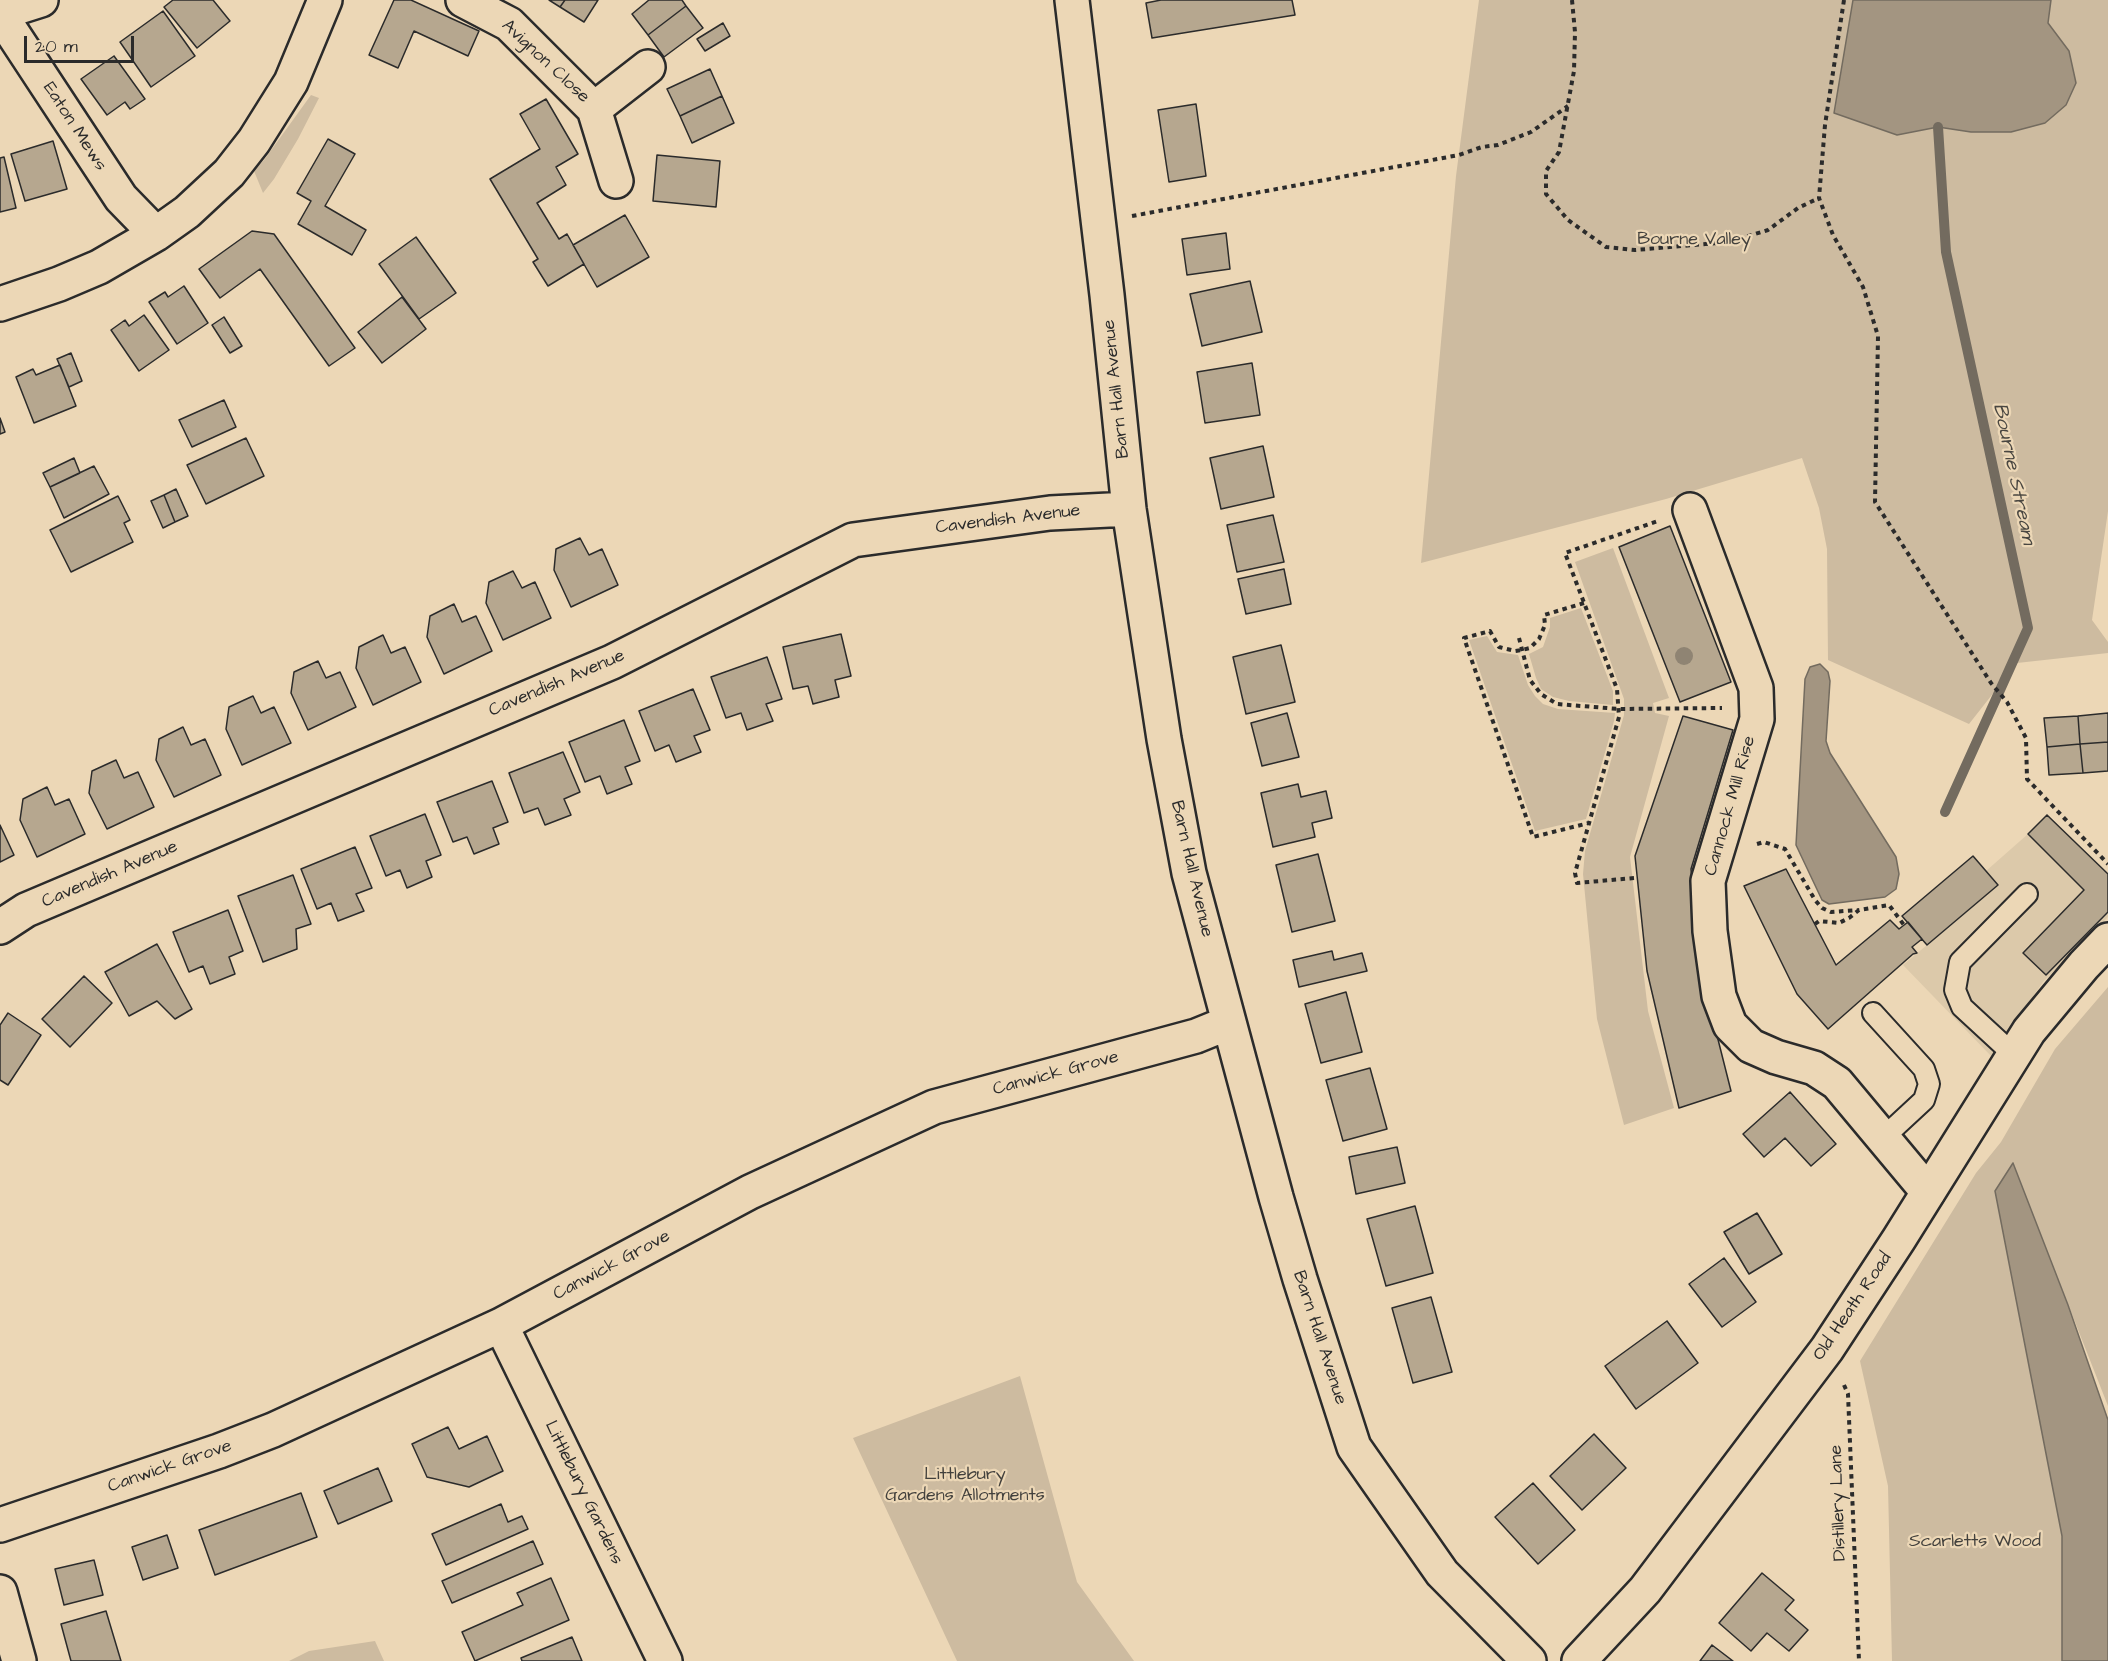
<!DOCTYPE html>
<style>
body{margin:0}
#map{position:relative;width:2108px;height:1661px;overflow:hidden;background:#ecd7b6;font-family:"Architects Daughter",sans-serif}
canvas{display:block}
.scale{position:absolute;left:24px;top:36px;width:110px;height:27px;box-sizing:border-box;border:3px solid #2b2b2b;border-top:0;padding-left:8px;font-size:18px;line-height:21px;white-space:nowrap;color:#2b2b2b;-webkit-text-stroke:4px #ecd7b6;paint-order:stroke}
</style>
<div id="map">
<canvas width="2108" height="1661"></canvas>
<div class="scale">20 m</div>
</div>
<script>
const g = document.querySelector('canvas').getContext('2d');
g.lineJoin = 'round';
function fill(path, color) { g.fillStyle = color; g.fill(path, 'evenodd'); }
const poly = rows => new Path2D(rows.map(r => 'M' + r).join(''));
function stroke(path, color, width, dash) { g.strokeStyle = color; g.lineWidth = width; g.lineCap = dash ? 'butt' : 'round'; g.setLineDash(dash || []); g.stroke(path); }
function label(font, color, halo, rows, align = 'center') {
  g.font = font + ' "Architects Daughter",sans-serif'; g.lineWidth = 4.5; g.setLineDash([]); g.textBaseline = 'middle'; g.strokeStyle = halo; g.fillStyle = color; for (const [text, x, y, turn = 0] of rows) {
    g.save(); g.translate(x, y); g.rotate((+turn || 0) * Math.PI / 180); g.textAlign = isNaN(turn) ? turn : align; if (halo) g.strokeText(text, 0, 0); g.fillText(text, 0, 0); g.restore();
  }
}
fill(poly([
 [2047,815,2108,874,2108,917,2043,982,1991,1056,1903,965,1927,945,1902,916,1973,856,1986,871,2028,834]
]), '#dcc9aa');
fill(poly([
 [1479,0,2108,0,2108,511,2092,620,2108,642,2108,653,2017,663,1969,724,1828,660,1827,549,1819,508,1802,458,1666,499,1421,563,1456,176],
 [311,95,319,98,298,139,274,179,263,193,254,171,264,160],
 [1613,548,1669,698,1653,703,1655,713,1669,716,1630,857,1648,1011,1674,1108,1624,1125,1597,1019,1583,874,1585,851,1624,715,1624,699,1575,562],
 [1581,608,1613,691,1613,705,1569,701,1553,697,1541,689,1536,678,1529,654,1543,647,1550,627,1550,618],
 [1487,636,1497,652,1518,655,1528,685,1535,696,1543,704,1558,709,1615,713,1614,721,1586,819,1535,831,1469,640],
 [2108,987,2108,1406,2013,1164,1995,1191,2062,1536,2062,1661,1892,1661,1888,1486,1860,1361,1976,1173,2001,1142,2055,1049],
 [1020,1376,1077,1582,1134,1661,957,1661,853,1438],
 [375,1641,384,1661,289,1661,309,1651]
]), '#cdbba0');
const water = poly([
 [1853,0,2051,0,2048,23,2069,51,2076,83,2066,105,2045,123,2011,132,1971,132,1938,127,1897,135,1834,113,1853,0],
 [1820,664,1828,672,1830,681,1826,741,1830,753,1896,857,1899,874,1896,889,1885,897,1829,904,1822,900,1796,845,1805,679,1810,667,1820,664],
 [2013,1163,2068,1305,2108,1420,2108,1661,2062,1661,2062,1536,1995,1191,2013,1163]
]);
fill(water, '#a39581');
stroke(water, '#736b5f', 1.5);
stroke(poly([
 [1938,127,1946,252,2028,628,1945,812]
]), '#736b5f', 10);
const building = poly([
 [173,0,213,0,230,21,197,48,164,7,173,0],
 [394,0,411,0,479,31,468,56,414,31,398,68,369,55,394,0],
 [549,0,565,0,560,7,549,0],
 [565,0,598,0,584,22,560,7,565,0],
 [649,0,682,0,686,6,648,35,632,14,649,0],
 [1161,0,1292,0,1295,15,1152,38,1146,3,1161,0],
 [686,6,703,28,664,57,648,35,686,6],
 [163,11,195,56,151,87,120,42,163,11],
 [723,23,730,36,705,51,697,39,723,23],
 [114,56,145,99,130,109,125,102,107,115,81,79,114,56],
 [710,69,722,96,680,116,667,89,710,69],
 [722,96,734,123,692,143,680,116,722,96],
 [546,99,578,154,556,167,566,185,537,203,559,239,567,234,584,264,548,286,533,262,538,259,490,179,540,149,520,114,546,99],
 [1196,104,1206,176,1169,182,1158,110,1196,104],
 [328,139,355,154,325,206,366,230,352,255,298,224,311,201,297,193,328,139],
 [53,141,67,189,25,201,11,154,53,141],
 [657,155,720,161,716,207,653,201,657,155],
 [4,157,16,208,0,212,0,158,4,157],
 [625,215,649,257,597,287,573,245,625,215],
 [252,231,274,234,355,348,329,366,260,269,220,298,199,269,252,231],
 [1226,233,1230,269,1187,275,1182,239,1226,233],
 [416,237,456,293,419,319,379,264,416,237],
 [1250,281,1262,332,1202,346,1190,294,1250,281],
 [184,286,208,323,177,344,149,302,165,292,168,297,184,286],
 [402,297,426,329,382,363,358,332,402,297],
 [144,315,169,350,139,371,111,330,125,320,129,326,144,315],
 [224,317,242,346,230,353,212,325,224,317],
 [71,353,82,381,69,387,57,359,71,353],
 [1252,363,1260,415,1205,423,1197,372,1252,363],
 [60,365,76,406,34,423,16,377,33,369,36,375,60,365],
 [224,400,236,427,192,447,179,420,224,400],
 [0,418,5,432,0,434,0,418],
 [246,438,264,476,206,504,187,465,246,438],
 [1263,446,1274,497,1221,509,1210,458,1263,446],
 [74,458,80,473,50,487,43,473,74,458],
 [94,466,109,494,64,518,50,487,94,466],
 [176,489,188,516,175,522,164,495,176,489],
 [164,495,175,522,163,528,151,501,164,495],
 [118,496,130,520,124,523,133,542,71,572,50,530,118,496],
 [1273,515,1284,562,1237,572,1227,525,1273,515],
 [1670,526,1731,682,1680,702,1619,547,1670,526],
 [580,538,589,555,602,549,618,585,571,607,554,570,556,549,580,538],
 [1284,569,1291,604,1246,614,1238,579,1284,569],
 [513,571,522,588,535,582,551,618,503,640,486,603,489,582,513,571],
 [454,604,462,622,476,616,492,651,444,674,427,637,430,616,454,604],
 [841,634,851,676,835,680,839,697,813,704,808,686,793,689,783,647,841,634],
 [383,635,391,653,405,647,421,682,373,705,356,668,359,647,383,635],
 [1281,645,1295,702,1246,714,1233,657,1281,645],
 [767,657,782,699,766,704,773,721,747,730,741,713,726,718,711,677,767,657],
 [318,661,326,678,340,672,356,707,308,730,291,693,294,672,318,661],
 [693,689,710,730,694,736,701,752,676,762,669,745,655,751,639,711,693,689],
 [253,696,261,713,274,707,291,743,242,765,226,729,229,707,253,696],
 [1287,713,1299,757,1262,766,1251,723,1287,713],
 [2108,713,2108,742,2080,744,2078,716,2108,713],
 [1683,716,1733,730,1691,869,1699,964,1731,1091,1679,1108,1647,971,1635,856,1683,716],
 [2078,716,2080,744,2047,747,2044,718,2078,716],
 [624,720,640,761,625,767,632,784,607,794,600,776,585,782,569,742,624,720],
 [183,727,191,745,205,739,221,775,174,797,156,760,159,739,183,727],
 [2108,742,2108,771,2083,773,2080,744,2108,742],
 [2080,744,2083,773,2049,775,2047,747,2080,744],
 [563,752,580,792,564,799,571,815,545,825,538,808,524,813,509,773,563,752],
 [116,760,124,778,138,772,154,807,107,829,89,793,92,771,116,760],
 [492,781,508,822,493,828,499,844,474,854,467,837,453,842,437,802,492,781],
 [1298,784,1301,797,1326,791,1332,818,1312,823,1315,837,1273,847,1261,793,1298,784],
 [47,787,55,805,69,799,85,834,37,857,20,820,23,799,47,787],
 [425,814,441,855,426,861,432,877,407,888,400,870,386,876,370,836,425,814],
 [2047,815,2108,874,2108,912,2046,975,2023,953,2084,890,2028,834,2047,815],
 [0,825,14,855,0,862,0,825],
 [355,847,372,888,356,894,364,911,338,921,331,903,317,909,301,869,355,847],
 [1318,854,1335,921,1292,932,1276,865,1318,854],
 [1973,856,1998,885,1927,945,1902,916,1973,856],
 [1786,869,1836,965,1890,920,1899,929,1908,922,1922,939,1912,947,1917,953,1913,954,1828,1029,1797,994,1744,886,1786,869],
 [293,875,311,924,296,929,297,949,263,962,238,896,293,875],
 [228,910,243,951,229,957,235,974,210,984,203,966,189,972,173,932,228,910],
 [157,944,192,1009,175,1019,157,1001,129,1016,105,972,157,944],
 [1332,951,1334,960,1362,953,1367,971,1299,987,1293,960,1332,951],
 [84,976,112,1003,70,1047,42,1019,84,976],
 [1346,992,1362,1052,1321,1063,1305,1004,1346,992],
 [8,1013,41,1035,8,1085,0,1080,0,1025,8,1013],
 [1370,1068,1387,1129,1343,1141,1326,1080,1370,1068],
 [1790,1092,1836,1144,1811,1166,1785,1138,1764,1157,1743,1134,1790,1092],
 [1397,1147,1405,1183,1356,1194,1349,1157,1397,1147],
 [1415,1206,1433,1273,1386,1286,1367,1219,1415,1206],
 [1757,1213,1782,1254,1749,1274,1724,1232,1757,1213],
 [1724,1258,1756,1302,1722,1327,1689,1284,1724,1258],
 [1431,1297,1452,1372,1413,1383,1392,1308,1431,1297],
 [1667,1321,1698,1363,1636,1409,1605,1366,1667,1321],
 [448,1427,459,1449,487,1436,503,1471,469,1487,427,1477,412,1444,448,1427],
 [1594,1434,1626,1468,1582,1510,1550,1476,1594,1434],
 [378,1468,392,1501,338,1524,324,1491,378,1468],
 [1533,1483,1575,1530,1538,1564,1495,1517,1533,1483],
 [301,1493,317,1537,215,1575,199,1530,301,1493],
 [501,1504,508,1522,522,1516,528,1529,446,1565,432,1534,501,1504],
 [167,1535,178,1568,143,1580,132,1547,167,1535],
 [533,1541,543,1564,452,1603,442,1581,533,1541],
 [94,1560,103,1595,64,1605,55,1569,94,1560],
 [1762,1573,1794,1600,1785,1610,1808,1630,1789,1651,1767,1633,1751,1651,1719,1623,1762,1573],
 [551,1578,569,1620,475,1661,462,1632,523,1605,517,1593,551,1578],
 [106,1611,121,1661,71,1661,61,1624,106,1611],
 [572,1637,582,1661,522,1661,521,1658,572,1637],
 [1712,1645,1733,1661,1700,1661,1712,1645]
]);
fill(building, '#b6a78f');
stroke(building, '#2b2b2b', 1.5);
const service = poly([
 [1873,1013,1924,1069,1929,1084,1924,1100,1883,1138],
 [2014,1055,1962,1007,1955,990,1960,962,2027,894]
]);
const minor = poly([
 [463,0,509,24,594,109,616,181],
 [1072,0,1107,295,1129,509,1164,739,1189,873,1276,1197,1300,1279,1354,1447,1442,1573,1529,1661],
 [0,13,41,0],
 [0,14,121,198,156,234],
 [594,109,648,67],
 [0,304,59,284,99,267,156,234,187,212,229,173,254,141,291,82,325,0],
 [1690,510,1756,688,1757,719,1708,881,1710,931,1719,996,1730,1025,1751,1046,1776,1057,1814,1068,1837,1083,1928,1192],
 [0,927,26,910,612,662,853,540,1050,513,1129,509],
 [501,1325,665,1661],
 [0,1525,219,1451,273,1430,501,1325,750,1192,934,1107,1196,1036,1228,1023],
 [0,1592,19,1661]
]);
const tertiary = poly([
 [1579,1661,1645,1590,1827,1349,1899,1239,2029,1031,2084,965,2108,940]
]);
stroke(service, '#2b2b2b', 24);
stroke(minor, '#2b2b2b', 38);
stroke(tertiary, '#2b2b2b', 38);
stroke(poly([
 [1572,0,1575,32,1574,71,1559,152,1546,171,1546,194,1568,220,1606,247,1635,250,1729,242,1768,230,1798,208,1819,198],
 [1844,0,1825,125,1819,198,1833,235,1863,287,1878,336,1875,502,1991,683,2007,702,2026,738,2027,779,2108,864],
 [1132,216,1459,155,1482,147,1498,145,1531,132,1568,106],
 [1584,603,1544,615,1545,625,1539,639,1530,648,1522,650,1515,651,1499,647,1490,631,1464,638,1533,837,1589,823],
 [1519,638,1530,680,1541,694,1557,704,1619,709,1722,708],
 [1757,844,1764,842,1785,849,1815,900,1822,908,1831,912,1859,910],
 [1634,878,1577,883,1575,873,1619,717,1617,689,1565,553,1658,521],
 [1815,924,1819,921,1839,923,1849,918,1859,910,1889,905,1904,925],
 [1844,1385,1848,1394,1859,1661]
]), '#2b2b2b', 4, [4.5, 4.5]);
stroke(service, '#ecd7b6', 20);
stroke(minor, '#ecd7b6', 33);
stroke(tertiary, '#ecd7b6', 33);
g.fillStyle = '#8f8473';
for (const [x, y] of [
 [1684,656]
]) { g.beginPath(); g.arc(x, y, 9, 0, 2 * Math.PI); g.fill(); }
label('18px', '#2b2b2b', '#ecd7b6', [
 ["Avignon Close",545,62,43],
 ["Eaton Mews",74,127,57],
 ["Barn Hall Avenue",1117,389,-96],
 ["Cavendish Avenue",1008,520,-7],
 ["Cavendish Avenue",557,684,-23],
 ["Cannock Mill Rise",1731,806,-74],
 ["Barn Hall Avenue",1191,869,77],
 ["Cavendish Avenue",110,875,-23],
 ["Canwick Grove",1056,1074,-15],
 ["Canwick Grove",612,1266,-28],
 ["Old Heath Road",1853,1307,-56],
 ["Barn Hall Avenue",1319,1338,72],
 ["Canwick Grove",170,1467,-19],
 ["Littlebury Gardens",583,1493,64],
 ["Distillery Lane",1839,1503,-92]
]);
label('18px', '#43413d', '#ecd7b6', [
 ["Bourne Valley",1694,240],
 ["Littlebury",965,1475],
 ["Gardens Allotments",965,1496],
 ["Scarletts Wood",1975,1542]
]);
label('italic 20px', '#494640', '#ecd7b6', [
 ["Bourne Stream",2013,474,78]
]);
</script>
